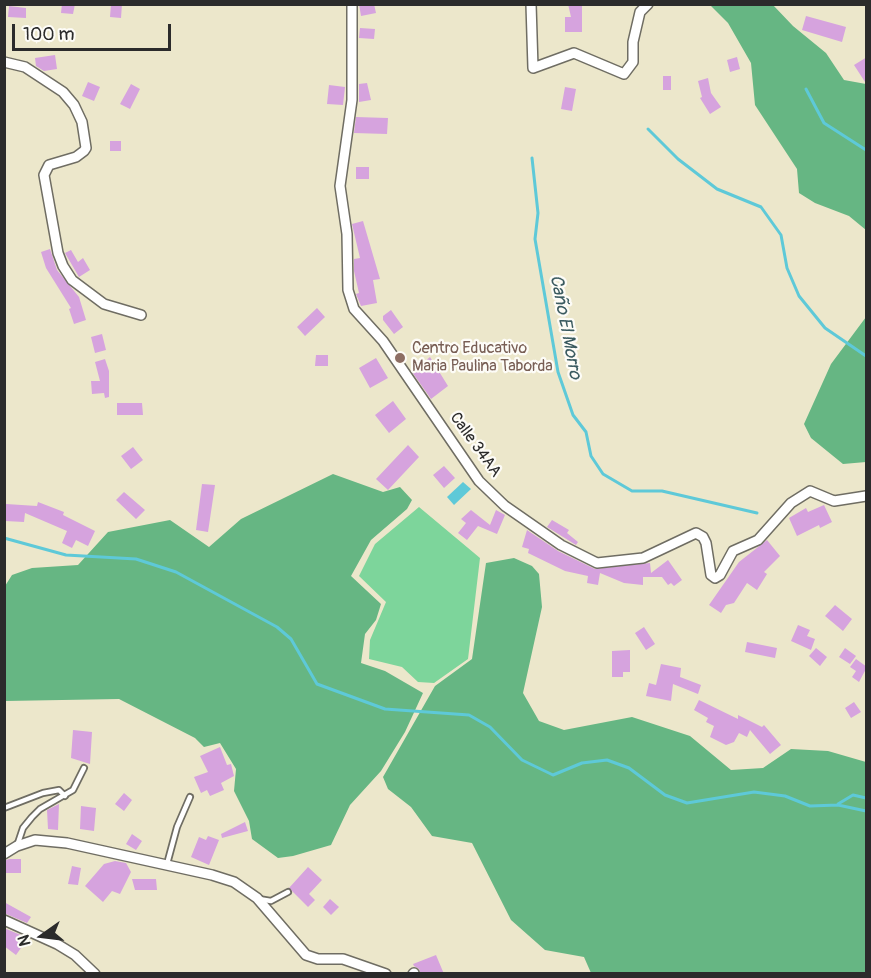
<!DOCTYPE html>
<meta charset="utf-8">
<style>
body{margin:0}
#map{position:relative;width:871px;height:978px;overflow:hidden;background:#ece7cb;font-family:Pangolin,sans-serif}
canvas{display:block}
.frame{position:absolute;inset:0;border:6px solid #2b2b2b;pointer-events:none}
.north{position:absolute;left:12px;top:906px;width:60px;height:60px;-webkit-text-stroke:4px #fdfcf7;paint-order:stroke;rotate:256deg;font-size:16px;font-weight:700;line-height:24px;text-align:center;color:#2b2b2b}
.north::after{content:'';display:block;margin:auto;width:21px;height:27px;background:#2b2b2b;clip-path:polygon(50% 0,100% 100%,50% 72%,0 100%)}
.scale{position:absolute;left:12px;top:24px;width:159px;height:27px;box-sizing:border-box;border:3px solid #2b2b2b;border-top:0;padding-left:8px;font-size:18px;line-height:21px;white-space:nowrap;color:#2b2b2b;-webkit-text-stroke:4px #fdfcf7;paint-order:stroke}
</style>
<div id="map">
<canvas width="871" height="978"></canvas>
<div class="frame"></div>
<div class="north">N</div>
<div class="scale">100 m</div>
</div>
<script>
const g = document.querySelector('canvas').getContext('2d');
g.lineJoin = 'round';
function fill(path, color) { g.fillStyle = color; g.fill(path, 'evenodd'); }
const poly = rows => new Path2D(rows.map(r => 'M' + r).join(''));
function stroke(path, color, width, dash) { g.strokeStyle = color; g.lineWidth = width; g.lineCap = dash ? 'butt' : 'round'; g.setLineDash(dash || []); g.stroke(path); }
function label(font, color, halo, rows, align = 'center') {
  g.font = font + ' Pangolin,sans-serif'; g.lineWidth = 4.5; g.setLineDash([]); g.textBaseline = 'middle'; g.strokeStyle = halo; g.fillStyle = color; for (const [text, x, y, turn = 0] of rows) {
    g.save(); g.translate(x, y); g.rotate((+turn || 0) * Math.PI / 180); g.textAlign = isNaN(turn) ? turn : align; if (halo) g.strokeText(text, 0, 0); g.fillText(text, 0, 0); g.restore();
  }
}
fill(poly([
 [419,507,480,558,468,659,434,683,418,682,402,667,369,659,370,640,386,602,359,576,375,544]
]), '#7dd59b');
fill(poly([
 [710,5,773,5,793,26,826,53,844,80,866,84,866,230,849,216,815,203,799,193,797,169,755,105,751,63,728,23],
 [866,317,866,462,843,464,811,438,804,424,831,364],
 [333,474,383,492,400,487,412,500,407,509,371,540,351,576,381,604,376,620,365,634,361,663,385,671,423,693,405,732,381,771,350,805,331,845,293,856,278,858,252,839,249,821,234,791,236,769,220,743,204,747,195,738,119,699,5,701,5,586,12,575,32,568,78,565,108,532,170,520,209,547,241,519],
 [514,558,532,566,539,574,542,607,523,693,539,721,564,730,632,717,690,736,731,770,763,768,791,749,828,751,866,762,866,973,591,973,584,957,545,950,511,920,472,843,432,836,411,807,388,789,383,777,435,686,472,659,486,563]
]), '#66b683');
fill(poly([
 [463,482,471,489,454,505,447,497]
]), '#5ec9d8');
stroke(poly([
 [806,89,824,123,866,150],
 [648,129,678,159,717,189,761,207,781,235,787,268,799,296,825,328,866,356],
 [532,158,538,213,535,239,558,372,573,415,586,432,591,456,603,474,632,491,662,491,757,513],
 [4,538,66,555,136,559,176,572,277,627,291,639,317,684,385,709,469,715,490,727,522,760,553,775,582,763,607,760,629,768,665,795,687,803,754,792,785,796,810,806,838,805,866,811],
 [838,804,853,795,866,798]
]), '#5ec9d8', 3);
fill(poly([
 [62,4,75,4,73,14,61,13],
 [111,4,122,4,121,18,110,17],
 [359,4,374,4,376,13,361,16],
 [568,4,582,4,582,32,565,32,565,17,571,17],
 [9,6,26,8,26,18,8,17],
 [806,16,846,27,842,42,802,30],
 [360,28,375,29,374,39,359,38],
 [55,55,57,69,44,71,36,66,35,58],
 [737,57,740,69,730,72,727,60],
 [867,57,867,85,854,65],
 [663,76,671,76,671,90,663,90],
 [708,78,711,93,721,107,710,114,700,98,702,97,698,81],
 [88,82,100,87,94,101,82,96],
 [367,83,371,100,359,102,359,84],
 [131,84,140,89,130,109,120,104],
 [329,85,345,87,343,105,327,104],
 [565,87,576,89,572,111,561,109],
 [356,117,388,118,387,134,354,133],
 [110,141,121,141,121,151,110,151],
 [356,167,369,167,369,179,356,179],
 [363,221,380,279,373,280,377,303,361,306,356,294,359,293,354,271,354,259,360,258,352,224],
 [50,249,57,270,79,297,86,320,74,324,69,309,71,308,46,268,41,252],
 [71,250,78,262,83,258,90,270,79,277,65,253],
 [317,308,325,317,305,336,297,327],
 [391,310,403,327,394,334,383,320,383,316],
 [102,334,106,350,95,353,91,337],
 [316,355,328,355,328,366,315,366],
 [430,357,448,386,431,399,412,372],
 [376,358,388,378,370,388,359,368],
 [105,359,109,371,109,397,105,398,104,393,92,394,91,381,100,381,95,362],
 [393,401,406,419,389,433,375,415],
 [117,403,142,403,143,415,117,415],
 [408,445,419,457,388,490,376,479],
 [133,447,143,460,131,469,121,456],
 [444,466,455,478,444,488,433,475],
 [202,484,215,485,208,532,196,530],
 [124,492,145,510,136,519,116,500],
 [38,502,64,512,63,515,95,531,88,546,76,540,72,548,62,543,67,531,25,513,24,522,5,521,6,504,37,506],
 [824,505,832,522,820,528,819,525,797,536,789,518,806,508,808,512],
 [471,510,490,525,496,510,505,515,497,534,478,526,467,540,458,533,466,523,461,519],
 [552,520,569,530,567,533,578,542,576,545,547,527],
 [527,530,558,551,595,569,650,563,651,573,668,560,682,580,674,586,671,583,668,585,662,577,643,577,643,585,624,583,600,573,598,585,587,583,588,576,565,571,528,553,529,549,522,547],
 [767,540,780,556,764,572,767,574,757,590,747,583,734,603,726,605,721,613,709,605,739,562],
 [835,605,852,619,843,631,825,616],
 [798,625,810,630,807,636,815,639,811,650,791,641],
 [644,627,655,644,646,650,635,633],
 [747,642,777,648,775,658,745,652],
 [816,648,827,657,820,666,809,656],
 [845,648,856,656,850,664,839,657],
 [630,650,630,672,623,672,623,677,612,677,612,651],
 [856,659,867,667,859,682,852,677,856,671,850,667],
 [661,664,681,668,680,677,701,685,698,694,673,684,671,701,646,696,649,683,656,685],
 [699,700,738,719,738,715,762,727,764,725,781,745,770,754,750,730,747,737,739,733,734,742,726,745,710,737,714,726,706,722,708,718,694,710],
 [854,702,861,712,851,718,845,708],
 [73,730,92,732,90,764,71,758],
 [220,747,227,765,231,764,234,776,221,783,224,790,210,796,207,790,201,793,194,777,208,772,200,756],
 [124,793,132,800,124,811,115,804],
 [59,804,58,830,48,829,47,810],
 [81,806,96,808,94,831,80,829],
 [245,822,248,831,222,838,221,834],
 [132,834,142,841,136,850,126,844],
 [208,836,219,840,209,865,191,857,199,837,206,840],
 [9,859,21,859,21,873,4,873,4,861],
 [115,861,126,863,131,872,120,894,112,891,103,902,85,886,104,864],
 [72,866,81,868,78,885,68,884],
 [308,867,322,880,309,894,315,900,308,907,289,888],
 [132,879,156,879,157,890,135,890],
 [330,899,339,907,331,915,323,907],
 [4,902,31,917,27,923,4,913],
 [4,928,28,938,16,955,4,946],
 [436,955,444,974,421,974,419,969,414,966,413,964]
]), '#d6a3de');
const service = poly([
 [4,808,43,793,59,790,65,796],
 [17,846,23,828,32,817,40,809,73,790,84,768],
 [167,864,177,827,190,797],
 [259,899,271,901,288,892]
]);
const minor = poly([
 [352,4,352,100,340,186,347,234,348,290,354,309,383,341,479,481,505,506,561,545,597,563,643,558,696,533,703,537,706,543,711,575,715,578,720,575,733,551,758,540,791,503,810,491,834,501,866,496],
 [531,4,533,68,574,53,624,74,633,62,633,42,640,12,648,4],
 [4,62,25,67,63,92,74,105,82,122,86,148,84,151,76,157,49,165,44,175,58,253,63,266,72,280,104,304,141,315],
 [4,854,17,846,35,840,67,843,212,875,234,882,257,898,306,955,318,959,343,959,386,974],
 [4,920,57,944,75,955,95,974],
 [413,974,414,973]
]);
stroke(service, '#6f6d63', 8);
stroke(minor, '#6f6d63', 12);
stroke(service, '#fff', 4.5);
stroke(minor, '#fff', 9);
for (const [x, y, r, color] of [
 [400,358,6,"#8d6e63"]
]) { const dot = new Path2D(); dot.arc(x, y, r, 0, 2 * Math.PI); g.fillStyle = color; g.fill(dot); stroke(dot, '#fdfcf7', 2); }
label('16px', '#785e54', '#fdfcf7', [
 ["Centro Educativo",412,349],
 ["Maria Paulina Taborda",412,367]
], 'left');
label('16px', '#2b2b2b', '#fdfcf7', [
 ["Calle 34AA",475,445,54]
]);
label('italic 18px', '#3a5a5f', '#fdfcf7', [
 ["Caño El Morro",565,327,79]
]);
</script>
